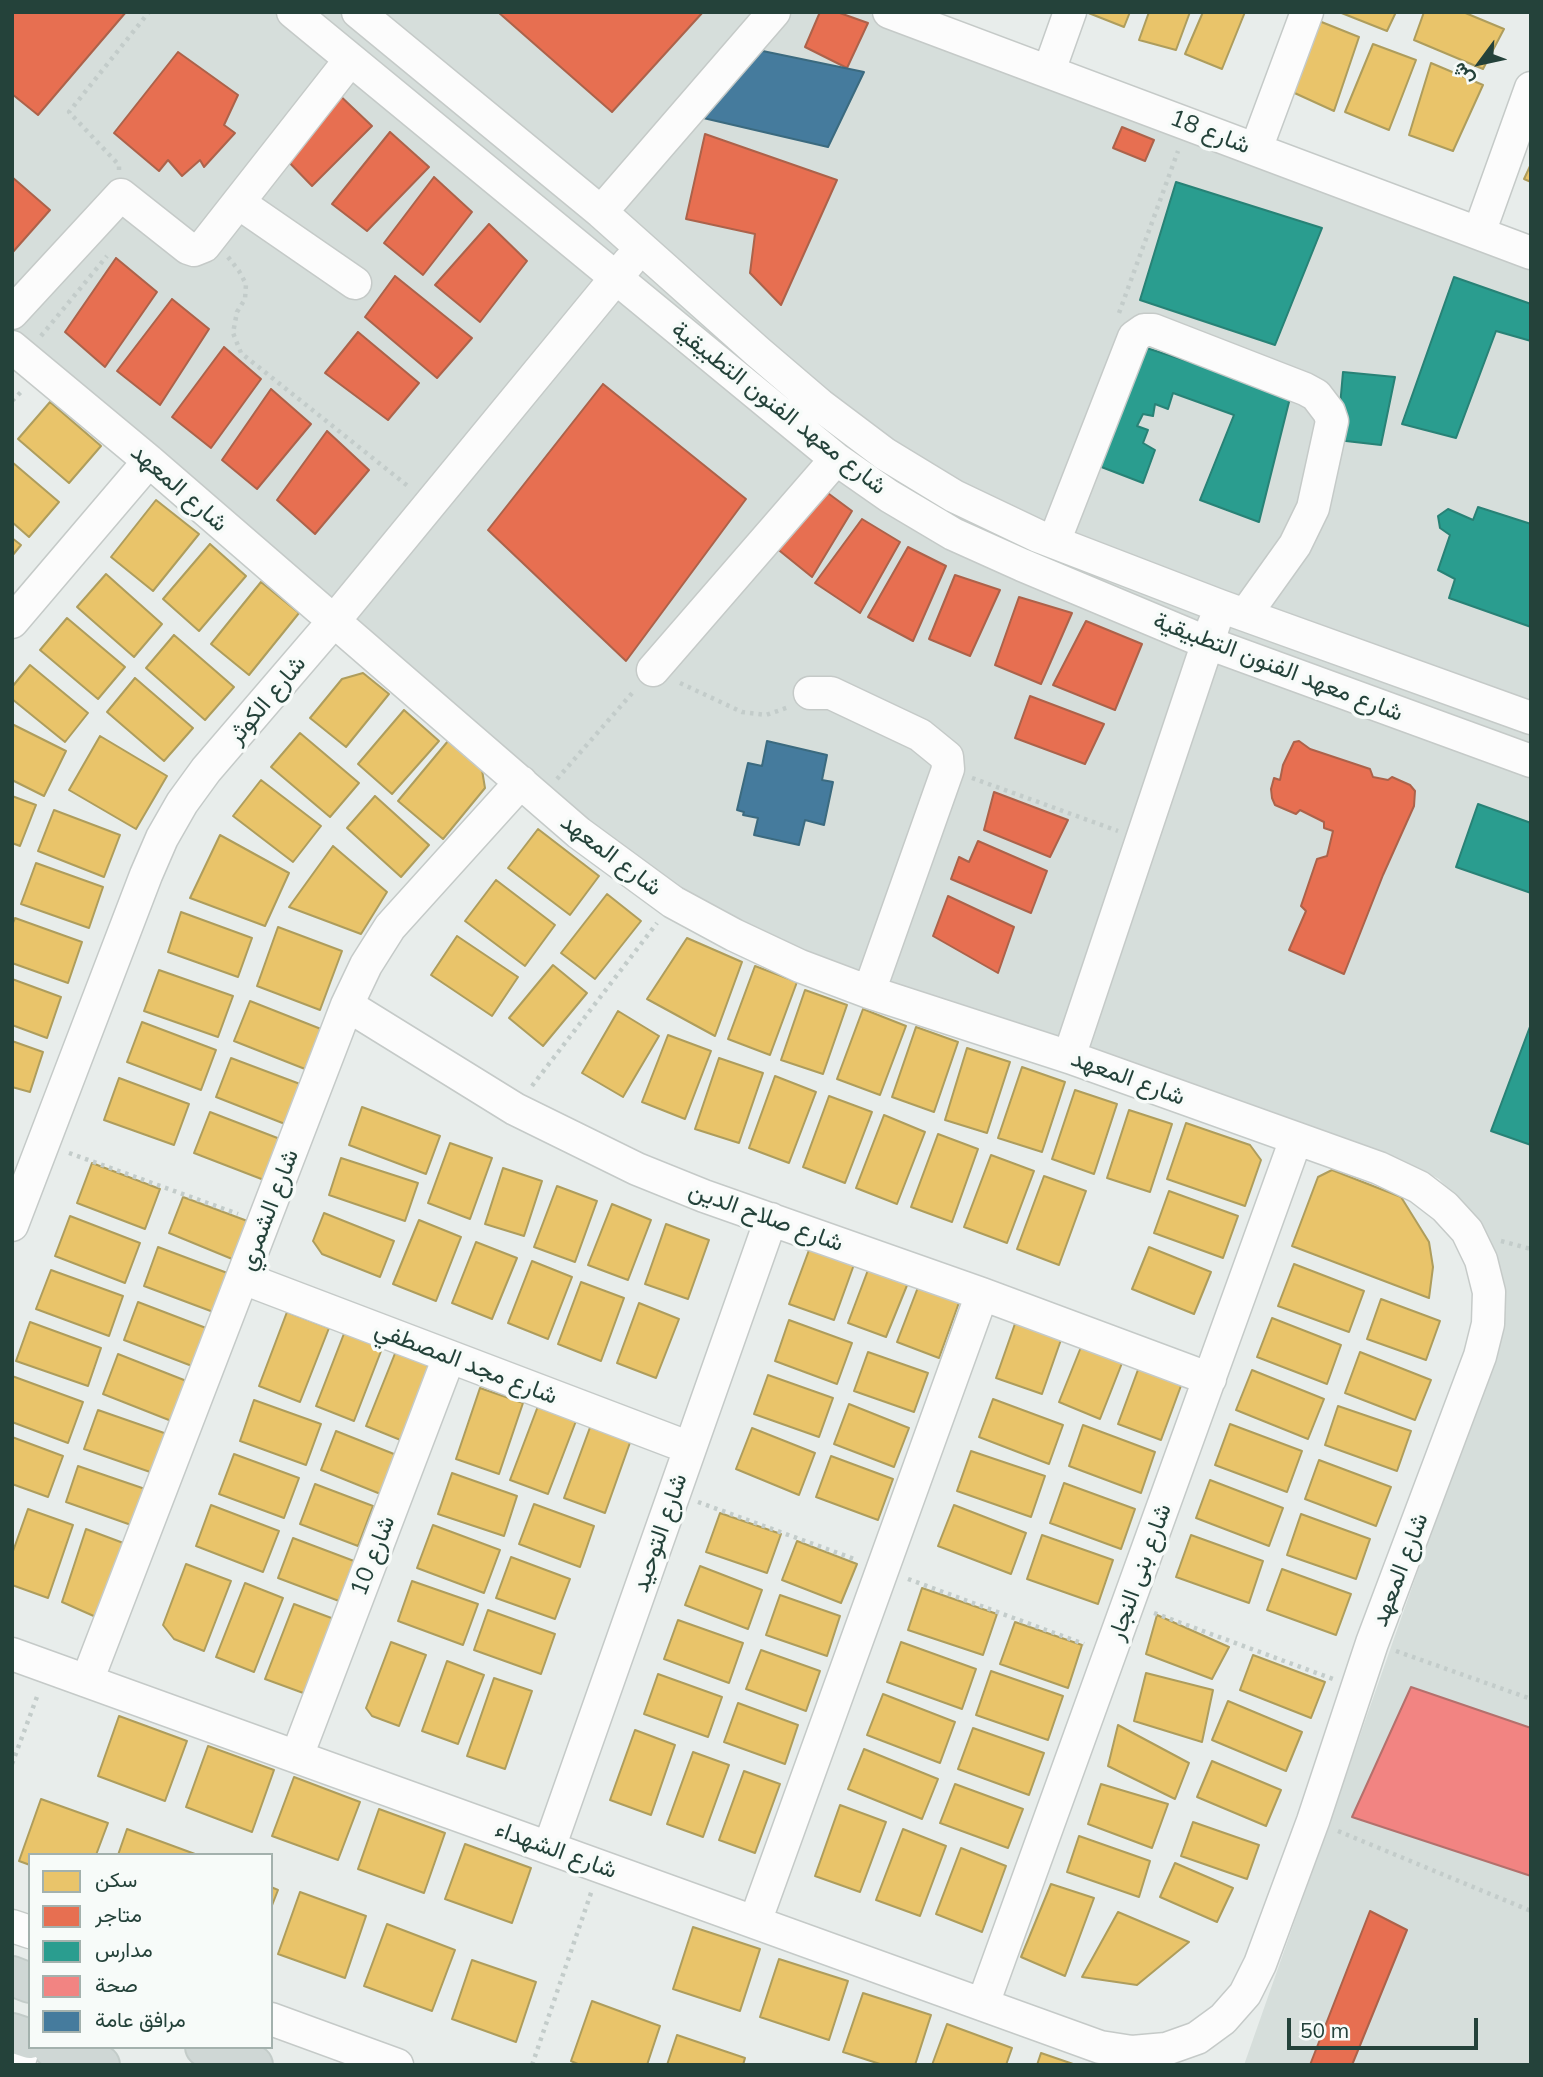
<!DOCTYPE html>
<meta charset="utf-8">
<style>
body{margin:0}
#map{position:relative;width:1543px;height:2077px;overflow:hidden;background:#e8edeb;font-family:Mulish,Vazirmatn,sans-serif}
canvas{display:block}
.frame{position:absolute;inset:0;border:14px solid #24423a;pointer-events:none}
.legend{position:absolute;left:28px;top:1853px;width:245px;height:196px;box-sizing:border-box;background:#f7fbf9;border:2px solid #a3b1ad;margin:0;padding:9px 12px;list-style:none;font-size:21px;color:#24423a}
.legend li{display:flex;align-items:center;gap:14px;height:35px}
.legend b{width:35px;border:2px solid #a3b1ad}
.north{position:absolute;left:1445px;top:28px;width:70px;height:70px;-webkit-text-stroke:5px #f7fbf9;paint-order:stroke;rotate:237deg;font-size:19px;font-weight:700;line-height:28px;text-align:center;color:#24423a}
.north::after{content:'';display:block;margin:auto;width:24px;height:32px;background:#24423a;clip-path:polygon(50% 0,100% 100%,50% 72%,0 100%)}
.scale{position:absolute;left:1287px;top:2018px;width:191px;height:32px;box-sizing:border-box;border:4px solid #24423a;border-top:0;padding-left:9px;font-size:21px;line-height:24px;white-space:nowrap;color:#24423a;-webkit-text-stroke:5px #f7fbf9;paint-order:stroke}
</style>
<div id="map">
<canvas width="1543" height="2077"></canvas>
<div class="frame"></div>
<ul class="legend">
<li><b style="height:19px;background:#e9c46a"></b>سكن</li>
<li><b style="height:19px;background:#e76f51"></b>متاجر</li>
<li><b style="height:19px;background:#2a9d8f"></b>مدارس</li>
<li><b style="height:19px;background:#f28482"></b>صحة</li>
<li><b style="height:19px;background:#457b9d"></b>مرافق عامة</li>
</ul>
<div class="north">ش</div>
<div class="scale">50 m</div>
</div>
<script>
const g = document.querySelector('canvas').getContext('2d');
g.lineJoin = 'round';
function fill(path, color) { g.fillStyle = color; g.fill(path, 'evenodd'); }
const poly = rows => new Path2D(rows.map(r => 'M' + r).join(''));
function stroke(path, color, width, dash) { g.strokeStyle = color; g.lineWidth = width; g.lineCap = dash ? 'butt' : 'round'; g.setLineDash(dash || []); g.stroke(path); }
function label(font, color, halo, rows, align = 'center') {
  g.font = font + ' Mulish,Vazirmatn,sans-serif'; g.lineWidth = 7; g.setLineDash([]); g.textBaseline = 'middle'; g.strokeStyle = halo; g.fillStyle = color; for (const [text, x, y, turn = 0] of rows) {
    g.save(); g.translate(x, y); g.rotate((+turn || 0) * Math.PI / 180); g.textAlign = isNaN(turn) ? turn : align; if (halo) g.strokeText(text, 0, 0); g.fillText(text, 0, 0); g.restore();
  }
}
fill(poly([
 [12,12,865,12,1531,259,1531,2065,1244,2065,1505,1323,1503,1283,1476,1219,1439,1179,1400,1159,791,957,674,895,12,340]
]), '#d6dedb');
const homes = poly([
 [1086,12,1130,12,1124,27,1086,12],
 [1149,12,1190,12,1176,50,1139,40,1149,12],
 [1203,12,1245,12,1222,69,1185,54,1203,12],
 [1339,12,1396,12,1387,31,1339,12],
 [1424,12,1463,12,1504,29,1483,69,1414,40,1424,12],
 [1314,19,1359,37,1334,111,1288,90,1314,19],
 [1373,44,1416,60,1389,130,1345,112,1373,44],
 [1431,63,1483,85,1453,151,1409,135,1431,63],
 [1531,164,1531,182,1524,179,1531,164],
 [50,402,101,446,69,483,18,439,50,402],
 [12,462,59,502,29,537,12,522,12,462],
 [156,500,199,534,153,591,111,557,156,500],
 [12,538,21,545,12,556,12,538],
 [210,544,246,576,199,631,163,599,210,544],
 [106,574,162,624,134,657,77,607,106,574],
 [261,582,299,613,249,675,211,644,261,582],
 [67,618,125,667,98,699,40,650,67,618],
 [174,635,234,687,205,720,146,668,174,635],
 [30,665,88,713,65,742,12,699,12,687,30,665],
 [363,673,389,694,346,747,310,718,342,679,363,673],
 [135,678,193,728,164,761,107,712,135,678],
 [404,710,439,741,392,794,358,764,404,710],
 [12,724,66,751,44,796,12,780,12,724],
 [300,733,359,783,330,817,271,767,300,733],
 [100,736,167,776,136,829,69,790,100,736],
 [448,741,482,770,485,788,443,839,398,801,448,741],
 [261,780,321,826,293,862,233,816,261,780],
 [12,796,36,805,20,846,12,843,12,796],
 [375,796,429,845,401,877,347,828,375,796],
 [54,810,120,835,104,877,38,851,54,810],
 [538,829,599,876,570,915,508,868,538,829],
 [220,835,289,873,265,926,190,898,220,835],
 [333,846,387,892,361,934,289,907,333,846],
 [36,863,103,887,89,928,21,904,36,863],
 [496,880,555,925,525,966,465,921,496,880],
 [607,894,641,921,595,979,561,953,607,894],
 [181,912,252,938,238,977,168,952,181,912],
 [15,918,82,942,68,983,12,963,12,925,15,918],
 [278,927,342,951,320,1010,257,986,278,927],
 [457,936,518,977,492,1016,431,975,457,936],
 [687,938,742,962,715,1036,647,999,687,938],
 [553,965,587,993,543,1046,509,1018,553,965],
 [755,966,797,982,770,1055,728,1039,755,966],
 [159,970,233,996,218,1037,144,1011,159,970],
 [12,979,61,997,47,1038,12,1025,12,979],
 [805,990,847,1005,823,1074,781,1060,805,990],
 [250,1001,321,1029,305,1069,234,1041,250,1001],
 [863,1009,906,1026,880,1095,837,1079,863,1009],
 [618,1011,659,1036,623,1097,582,1073,618,1011],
 [142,1022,216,1050,201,1090,127,1062,142,1022],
 [916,1027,958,1042,934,1112,892,1097,916,1027],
 [668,1035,711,1051,685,1119,642,1102,668,1035],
 [12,1041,43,1052,30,1092,12,1087,12,1041],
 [967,1048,1010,1062,987,1133,945,1120,967,1048],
 [231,1058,300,1084,285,1124,216,1097,231,1058],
 [719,1058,763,1073,739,1143,695,1129,719,1058],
 [1022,1067,1065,1082,1042,1152,998,1138,1022,1067],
 [775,1076,816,1092,789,1163,749,1148,775,1076],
 [119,1078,189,1104,174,1145,104,1120,119,1078],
 [1075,1090,1117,1104,1094,1174,1052,1159,1075,1090],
 [829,1096,872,1112,845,1183,803,1167,829,1096],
 [362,1107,440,1136,426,1174,349,1145,362,1107],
 [1129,1110,1172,1124,1150,1192,1107,1178,1129,1110],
 [210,1112,280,1139,264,1180,194,1153,210,1112],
 [884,1115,925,1132,897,1204,856,1188,884,1115],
 [1186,1123,1250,1145,1261,1160,1245,1206,1167,1179,1186,1123],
 [938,1134,978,1149,952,1222,911,1207,938,1134],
 [450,1143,492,1158,470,1219,428,1203,450,1143],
 [991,1155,1034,1171,1007,1243,964,1227,991,1155],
 [341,1158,418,1183,405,1221,329,1195,341,1158],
 [92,1163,160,1189,145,1229,77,1203,92,1163],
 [503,1168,542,1181,524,1236,485,1224,503,1168],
 [1332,1170,1401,1197,1429,1242,1433,1267,1429,1298,1292,1246,1318,1177,1332,1170],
 [1044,1176,1086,1191,1059,1265,1017,1249,1044,1176],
 [557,1186,597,1201,575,1262,534,1247,557,1186],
 [1169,1191,1238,1216,1223,1258,1154,1233,1169,1191],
 [183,1197,250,1222,237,1261,169,1233,183,1197],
 [612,1204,651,1220,628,1280,588,1265,612,1204],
 [324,1213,394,1241,380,1277,322,1254,313,1241,324,1213],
 [70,1216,140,1243,125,1283,55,1256,70,1216],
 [419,1220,461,1237,436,1301,393,1284,419,1220],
 [666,1224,709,1240,688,1299,645,1284,666,1224],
 [476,1242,517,1258,492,1319,452,1303,476,1242],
 [812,1242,856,1259,834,1320,789,1304,812,1242],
 [158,1247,230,1274,216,1313,144,1286,158,1247],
 [1149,1247,1211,1272,1194,1314,1132,1289,1149,1247],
 [532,1261,572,1277,548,1339,508,1323,532,1261],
 [871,1262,910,1278,886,1337,848,1323,871,1262],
 [1294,1264,1364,1291,1349,1332,1278,1306,1294,1264],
 [51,1270,123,1296,109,1336,36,1309,51,1270],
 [581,1282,624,1298,601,1361,558,1344,581,1282],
 [920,1282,961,1297,939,1358,897,1342,920,1282],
 [1381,1299,1440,1321,1426,1360,1367,1339,1381,1299],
 [138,1302,206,1328,192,1366,124,1340,138,1302],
 [639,1303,679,1319,656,1378,617,1363,639,1303],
 [287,1312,329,1328,300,1402,259,1386,287,1312],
 [1017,1318,1063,1334,1042,1394,996,1378,1017,1318],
 [1272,1318,1341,1345,1327,1384,1257,1357,1272,1318],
 [789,1320,852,1343,837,1384,775,1361,789,1320],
 [30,1322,101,1348,88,1386,16,1361,30,1322],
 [345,1331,383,1346,354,1421,316,1406,345,1331],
 [1083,1342,1124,1358,1100,1419,1059,1402,1083,1342],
 [396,1351,425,1362,431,1371,403,1441,366,1426,396,1351],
 [868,1352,928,1373,914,1412,854,1391,868,1352],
 [1360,1352,1431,1380,1415,1420,1345,1393,1360,1352],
 [118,1354,189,1382,174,1422,103,1394,118,1354],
 [1139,1367,1182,1383,1161,1440,1118,1424,1139,1367],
 [1252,1370,1324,1399,1308,1439,1236,1410,1252,1370],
 [768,1375,833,1398,819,1437,754,1414,768,1375],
 [12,1376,83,1402,68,1443,12,1422,12,1376],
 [480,1388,523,1403,499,1474,456,1459,480,1388],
 [993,1399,1063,1425,1049,1464,979,1437,993,1399],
 [254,1400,321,1424,306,1465,240,1441,254,1400],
 [849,1404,909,1428,894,1467,834,1444,849,1404],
 [538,1406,576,1421,548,1494,510,1480,538,1406],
 [1338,1406,1411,1431,1397,1471,1325,1445,1338,1406],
 [98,1410,167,1434,153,1473,84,1449,98,1410],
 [592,1422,632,1437,605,1513,564,1498,592,1422],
 [1230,1424,1302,1451,1287,1492,1215,1465,1230,1424],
 [1083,1425,1155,1452,1141,1493,1069,1466,1083,1425],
 [752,1428,815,1453,799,1495,736,1469,752,1428],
 [336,1431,399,1456,383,1495,321,1470,336,1431],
 [12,1437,63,1456,48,1497,12,1484,12,1437],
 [971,1451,1045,1476,1031,1517,957,1491,971,1451],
 [234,1454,299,1478,284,1518,219,1494,234,1454],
 [831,1456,893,1479,878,1520,816,1497,831,1456],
 [1319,1460,1391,1487,1376,1526,1305,1499,1319,1460],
 [78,1466,148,1490,134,1526,66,1502,78,1466],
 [452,1473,517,1496,504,1536,438,1514,452,1473],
 [1210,1480,1283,1508,1269,1546,1196,1518,1210,1480],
 [1064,1483,1135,1509,1121,1549,1050,1523,1064,1483],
 [315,1484,373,1506,358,1546,300,1524,315,1484],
 [534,1504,594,1526,580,1567,519,1544,534,1504],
 [211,1505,279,1531,263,1572,196,1546,211,1505],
 [954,1505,1026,1533,1011,1574,938,1546,954,1505],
 [28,1509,73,1525,48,1598,12,1585,12,1554,28,1509],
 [720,1513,781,1534,767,1573,706,1552,720,1513],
 [1301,1514,1370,1539,1356,1579,1287,1555,1301,1514],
 [433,1525,500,1550,484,1593,417,1568,433,1525],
 [86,1529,134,1547,96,1617,62,1602,86,1529],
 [1042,1535,1113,1560,1098,1604,1027,1579,1042,1535],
 [1191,1535,1263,1561,1249,1603,1176,1577,1191,1535],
 [293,1538,354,1561,339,1601,278,1578,293,1538],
 [797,1541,857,1564,841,1603,782,1580,797,1541],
 [511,1557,570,1579,555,1619,496,1598,511,1557],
 [186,1564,231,1581,204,1651,174,1639,163,1625,186,1564],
 [700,1566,762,1590,748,1629,685,1605,700,1566],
 [1282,1569,1351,1594,1336,1635,1267,1610,1282,1569],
 [412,1581,478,1604,463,1645,398,1621,412,1581],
 [245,1583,283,1598,254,1672,216,1657,245,1583],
 [922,1588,997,1614,983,1655,908,1630,922,1588],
 [780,1595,840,1616,827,1656,766,1635,780,1595],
 [294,1604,334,1619,306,1694,265,1679,294,1604],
 [488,1610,555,1634,541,1674,474,1650,488,1610],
 [1157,1615,1229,1647,1212,1679,1146,1654,1157,1615],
 [678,1620,743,1643,729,1683,664,1659,678,1620],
 [1015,1622,1082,1645,1068,1688,1000,1664,1015,1622],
 [391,1642,426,1655,399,1726,372,1716,366,1708,391,1642],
 [901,1642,976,1669,962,1709,887,1682,901,1642],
 [761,1650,820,1671,806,1711,746,1689,761,1650],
 [1253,1655,1325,1682,1311,1718,1240,1690,1253,1655],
 [447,1661,484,1675,458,1744,422,1731,447,1661],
 [991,1671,1063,1696,1048,1740,976,1715,991,1671],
 [1146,1673,1213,1690,1202,1742,1134,1721,1146,1673],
 [658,1674,722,1697,708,1737,644,1714,658,1674],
 [494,1678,532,1691,505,1769,467,1756,494,1678],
 [883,1694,955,1722,940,1763,867,1735,883,1694],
 [1228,1701,1302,1732,1286,1771,1212,1740,1228,1701],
 [738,1703,798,1725,785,1764,724,1742,738,1703],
 [119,1716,187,1741,165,1801,98,1776,119,1716],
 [1118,1725,1189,1763,1175,1799,1108,1766,1118,1725],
 [973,1728,1044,1753,1029,1795,958,1769,973,1728],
 [635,1730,675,1745,651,1815,610,1800,635,1730],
 [208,1746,274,1770,252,1832,186,1807,208,1746],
 [864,1749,938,1779,922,1819,848,1789,864,1749],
 [693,1752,729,1765,703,1837,667,1824,693,1752],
 [1212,1761,1281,1790,1266,1826,1197,1797,1212,1761],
 [744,1771,780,1784,755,1853,719,1840,744,1771],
 [294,1777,360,1802,338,1860,272,1836,294,1777],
 [955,1784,1023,1809,1008,1848,940,1823,955,1784],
 [1101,1784,1168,1804,1152,1848,1088,1824,1101,1784],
 [41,1799,108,1823,96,1855,30,1855,30,1865,19,1861,41,1799],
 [840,1805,886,1822,860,1892,815,1876,840,1805],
 [379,1809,445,1833,424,1893,358,1869,379,1809],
 [1193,1822,1259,1845,1247,1879,1181,1856,1193,1822],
 [127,1829,195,1854,195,1855,118,1855,127,1829],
 [903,1829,946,1846,920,1916,876,1900,903,1829],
 [1079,1836,1150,1861,1139,1897,1067,1872,1079,1836],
 [465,1844,531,1868,512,1923,445,1899,465,1844],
 [961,1848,1006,1866,982,1932,936,1914,961,1848],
 [1175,1863,1233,1888,1217,1922,1160,1897,1175,1863],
 [1051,1884,1094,1898,1065,1976,1021,1957,1051,1884],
 [271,1887,278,1890,271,1908,271,1887],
 [300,1892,366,1916,345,1978,278,1954,300,1892],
 [1118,1912,1189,1942,1137,1985,1082,1977,1118,1912],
 [387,1924,455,1950,432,2011,364,1986,387,1924],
 [693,1927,760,1949,740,2011,673,1989,693,1927],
 [779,1959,848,1981,829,2040,760,2017,779,1959],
 [472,1960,536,1982,516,2042,452,2019,472,1960],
 [863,1993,931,2015,915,2065,883,2065,843,2052,863,1993],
 [592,2001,660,2026,647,2065,580,2065,571,2061,592,2001],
 [947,2024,1012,2048,1006,2065,932,2065,947,2024],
 [677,2035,745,2058,743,2065,667,2065,677,2035],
 [1041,2053,1076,2065,1037,2065,1041,2053]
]);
fill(homes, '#e9c46a');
stroke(homes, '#ae9d5c', 2);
const shops = poly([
 [12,12,126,12,38,115,12,94,12,12],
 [498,12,703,12,612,112,498,12],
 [820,12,837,12,868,23,847,68,805,47,820,12],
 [178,52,238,95,224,125,235,133,204,167,200,160,182,176,168,160,159,171,114,133,178,52],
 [334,90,372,126,312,186,283,156,334,90],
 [1122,127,1154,140,1145,161,1113,148,1122,127],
 [390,132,429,167,367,231,332,204,390,132],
 [705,134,837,180,781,305,750,273,755,234,686,219,705,134],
 [12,177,50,210,12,253,12,177],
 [434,177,472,212,423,275,384,243,434,177],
 [489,224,527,261,480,322,435,285,489,224],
 [116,258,157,292,105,367,65,332,116,258],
 [395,276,472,338,437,378,365,317,395,276],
 [172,299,209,329,160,405,117,371,172,299],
 [358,332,419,383,388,420,325,373,358,332],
 [224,347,261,379,211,448,172,417,224,347],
 [603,384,746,499,626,661,488,530,603,384],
 [271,389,311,424,257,489,222,460,271,389],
 [327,431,369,470,315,534,277,500,327,431],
 [821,488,852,511,812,577,770,543,821,488],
 [862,519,900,542,860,613,815,583,862,519],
 [908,547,946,566,913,641,868,617,908,547],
 [955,575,1000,590,970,656,929,639,955,575],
 [1019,597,1072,613,1041,684,995,665,1019,597],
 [1086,621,1142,644,1115,710,1053,685,1086,621],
 [1030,696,1104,724,1085,764,1015,738,1030,696],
 [1299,741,1310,749,1370,769,1373,777,1388,780,1392,777,1410,785,1415,791,1414,806,1383,875,1344,974,1289,950,1306,911,1301,906,1317,859,1327,856,1333,831,1324,828,1324,822,1300,810,1296,814,1275,805,1272,798,1271,789,1274,778,1280,780,1283,765,1294,742,1299,741],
 [994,792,1068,820,1050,857,984,830,994,792],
 [978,841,1047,871,1031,913,951,879,959,857,969,862,978,841],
 [948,896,1014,927,998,973,933,936,948,896],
 [1370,1911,1407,1930,1352,2065,1310,2065,1370,1911]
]);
fill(shops, '#e76f51');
stroke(shops, '#ac624a', 2);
const schools = poly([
 [1176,182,1322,228,1275,345,1140,300,1176,182],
 [1454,277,1531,304,1531,341,1496,331,1456,438,1402,424,1454,277],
 [1137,345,1291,394,1259,522,1200,500,1234,415,1173,393,1168,409,1155,404,1153,416,1143,414,1137,426,1148,430,1143,443,1155,450,1143,483,1091,463,1137,345],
 [1343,372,1395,377,1381,445,1337,440,1343,372],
 [1478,507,1531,524,1531,627,1449,598,1455,579,1438,570,1450,535,1440,528,1438,516,1448,509,1473,520,1478,507],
 [1478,804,1531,823,1531,893,1456,867,1478,804],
 [1531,1024,1531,1145,1491,1131,1531,1024]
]);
fill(schools, '#2a9d8f');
stroke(schools, '#288276', 2);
const health = poly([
 [1411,1687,1531,1728,1531,1876,1352,1817,1411,1687]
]);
fill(health, '#f28482');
stroke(health, '#b4706c', 2);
const public = poly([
 [753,49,864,72,828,147,699,117,753,49],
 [767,741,827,755,822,780,833,782,824,825,805,820,799,845,754,835,758,818,743,815,744,812,737,810,748,763,762,766,767,741]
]);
fill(public, '#457b9d');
stroke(public, '#3b6a7f', 2);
const minor = poly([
 [293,12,836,459,889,496,953,534,1022,565,1208,643,1531,761],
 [358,12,601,212,758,352,820,405,885,454,954,496,1038,536,1220,606,1531,718],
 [889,12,1531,253],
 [1049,71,1070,12],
 [1256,149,1307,12],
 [239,203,355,283],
 [601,212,774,12],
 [1479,233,1531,88],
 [12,313,121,195,188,248,194,250,204,246,350,60],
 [12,347,149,461,579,833,673,902,734,935,800,966,869,992,1069,1057,1379,1168,1419,1187,1445,1207,1467,1231,1481,1260,1489,1292,1488,1324,1480,1356,1372,1643,1313,1821,1260,1964,1245,1994,1223,2019,1197,2038,1166,2049,1132,2052,1100,2047,12,1654],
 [1054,542,1134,337,1144,330,1153,330,1305,389,1316,395,1329,412,1332,421,1313,508,1295,545,1245,615],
 [12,622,149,461],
 [653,670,836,459],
 [810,693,831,693,920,735,947,757,948,769,869,992],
 [347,1005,515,1109,637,1169,704,1196,982,1294,1210,1379],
 [1069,1057,1214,624],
 [12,1225,146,875,162,838,182,803,206,770,333,622,629,262],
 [243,1278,690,1448],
 [87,1681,347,1005,366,965,390,927,521,782],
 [297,1756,449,1357],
 [549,1848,771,1219],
 [755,1922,982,1294],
 [12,1926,30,1932],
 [983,2004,1296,1139],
 [271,2019,397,2065],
 [18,2065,27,2038]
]);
const major = poly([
 [12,1976,30,1983],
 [12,2033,30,2039],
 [52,2047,100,2065],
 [205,2047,253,2065]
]);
stroke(minor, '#c5cac8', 35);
stroke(major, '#c3ccc9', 42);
stroke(poly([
 [119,170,119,165,69,112,149,12],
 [228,257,239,271,246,284,245,299,237,312,233,333,241,353,409,487],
 [1119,313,1178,151],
 [41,336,107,256],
 [12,401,24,389],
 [680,683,742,712,766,715,789,707],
 [972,778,1118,831],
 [557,779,634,691],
 [532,1086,657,923],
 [69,1153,238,1214],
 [1501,1241,1531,1249],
 [698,1502,857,1560],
 [908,1579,1084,1644],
 [1154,1613,1333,1679],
 [1396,1651,1531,1699],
 [12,1764,38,1694],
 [1338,1831,1531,1911],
 [532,2065,592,1890]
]), '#c3ccca', 4.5, [3.5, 5]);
stroke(minor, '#fcfcfc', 32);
stroke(major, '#cfd7d5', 38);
label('24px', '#24423a', '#f7fbf9', [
 ["شارع 18",1210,132,21],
 ["شارع معهد الفنون التطبيقية",779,408,38],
 ["شارع المعهد",179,488,41],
 ["شارع معهد الفنون التطبيقية",1278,667,21],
 ["شارع الكوثر",267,700,-50],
 ["شارع المعهد",611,855,37],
 ["شارع المعهد",1128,1078,20],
 ["شارع الشمري",269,1210,-69],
 ["شارع صلاح الدين",766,1217,20],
 ["شارع مجد المصطفي",466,1363,21],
 ["شارع التوحيد",660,1533,-71],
 ["شارع 10",373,1556,-69],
 ["شارع المعهد",1400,1570,-69],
 ["شارع بنى النجار",1140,1572,-70],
 ["شارع الشهداء",556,1850,20]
]);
</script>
